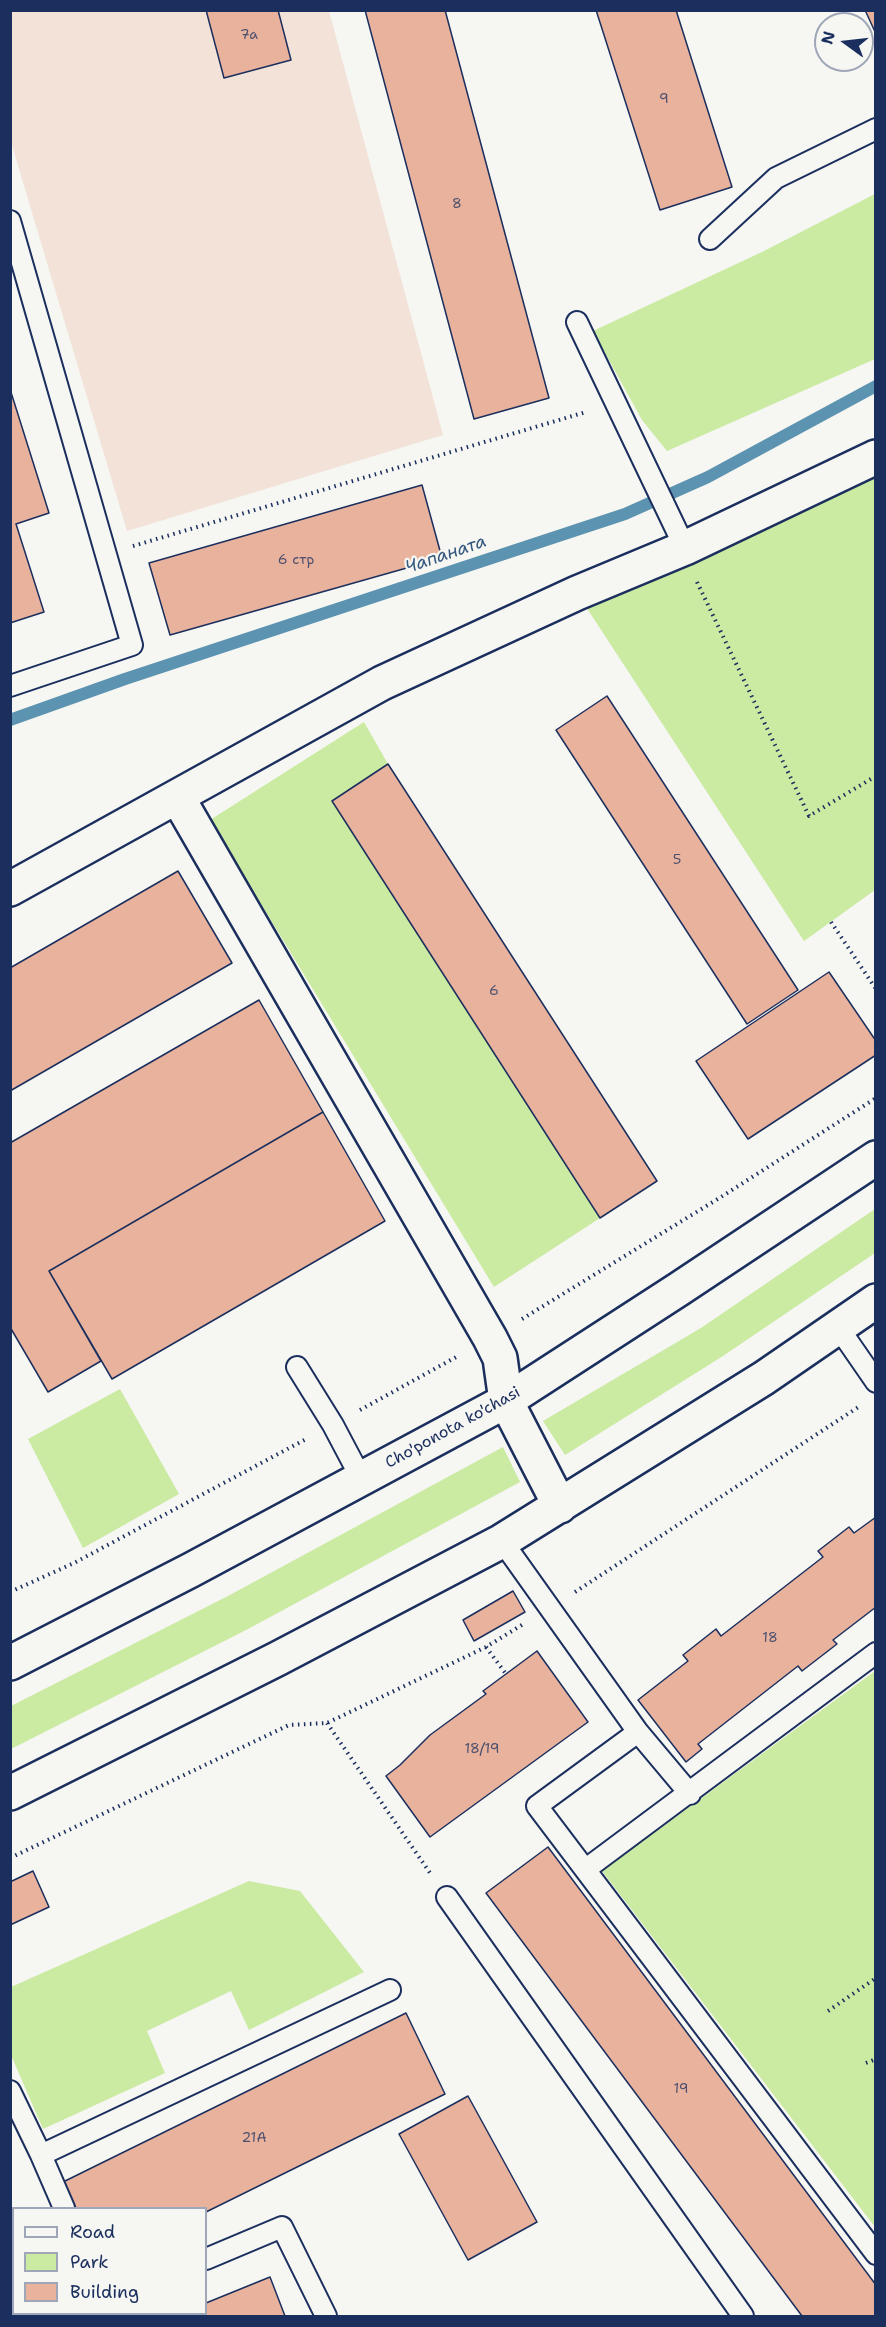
<!DOCTYPE html>
<meta charset="utf-8">
<style>
body{margin:0}
#map{position:relative;width:886px;height:2327px;overflow:hidden;background:#f6f6f2;font-family:"Shantell Sans",sans-serif}
canvas{display:block}
.frame{position:absolute;inset:0;border:12px solid #1b2f5e;pointer-events:none}
.legend{position:absolute;left:12px;top:2207px;width:195px;height:108px;box-sizing:border-box;background:#f6f6f2;border:2px solid #9ea6b7;margin:0;padding:8px 10px;list-style:none;font-size:18px;color:#1b2f5e}
.legend li{display:flex;align-items:center;gap:12px;height:30px}
.legend b{width:30px;border:2px solid #9ea6b7}
.north{position:absolute;left:814px;top:12px;width:60px;height:60px;box-sizing:border-box;background:#f6f6f2;border:2px solid #9ea6b7;border-radius:50%;rotate:285deg;font-size:16px;font-weight:700;line-height:24px;text-align:center;color:#1b2f5e}
.north::after{content:'';display:block;margin:auto;width:21px;height:27px;background:#1b2f5e;clip-path:polygon(50% 0,100% 100%,50% 72%,0 100%)}
</style>
<div id="map">
<canvas width="886" height="2327"></canvas>
<div class="frame"></div>
<ul class="legend">
<li><b style="height:8px;background:#f6f6f2"></b>Road</li>
<li><b style="height:16px;background:#cbeaa2"></b>Park</li>
<li><b style="height:16px;background:#e8b29d"></b>Building</li>
</ul>
<div class="north">N</div>
</div>
<script>
const g = document.querySelector('canvas').getContext('2d');
g.lineJoin = 'round';
function fill(path, color) { g.fillStyle = color; g.fill(path, 'evenodd'); }
const poly = rows => new Path2D(rows.map(r => 'M' + r).join(''));
function stroke(path, color, width, dash) { g.strokeStyle = color; g.lineWidth = width; g.lineCap = dash ? 'butt' : 'round'; g.setLineDash(dash || []); g.stroke(path); }
function label(font, color, halo, rows, align = 'center') {
  g.font = font + ' "Shantell Sans",sans-serif'; g.lineWidth = 4.5; g.setLineDash([]); g.textBaseline = 'middle'; g.strokeStyle = halo; g.fillStyle = color; for (const [text, x, y, turn = 0] of rows) {
    g.save(); g.translate(x, y); g.rotate((+turn || 0) * Math.PI / 180); g.textAlign = isNaN(turn) ? turn : align; if (halo) g.strokeText(text, 0, 0); g.fillText(text, 0, 0); g.restore();
  }
}
fill(poly([
 [10,11,329,11,443,435,127,531,11,142]
]), '#f2e2d8');
fill(poly([
 [875,194,875,359,667,451,642,420,593,331,762,252],
 [875,457,875,890,804,941,577,593],
 [364,722,388,764,332,801,600,1218,494,1287,210,820],
 [875,1209,875,1253,723,1356,565,1455,543,1421,701,1328],
 [120,1389,179,1494,83,1548,28,1439],
 [503,1447,520,1482,248,1629,11,1749,11,1706,228,1596],
 [875,1671,875,2227,602,1871],
 [249,1881,300,1891,364,1972,249,2030,231,1991,147,2031,165,2073,43,2129,11,2055,11,1987]
]), '#cbeaa2');
stroke(poly([
 [10,720,125,679,625,514,708,477,876,386]
]), '#5c93b0', 12);
const building = poly([
 [206,10,278,10,291,60,224,78,206,10],
 [365,10,445,10,549,398,474,419,365,10],
 [596,10,676,10,732,187,660,210,596,10],
 [865,10,876,10,876,34,865,10],
 [10,389,49,513,16,524,44,612,10,623,10,389],
 [422,485,442,558,170,635,149,563,422,485],
 [607,696,798,990,747,1024,556,730,607,696],
 [388,764,657,1181,600,1218,332,801,388,764],
 [178,871,232,963,10,1091,10,968,178,871],
 [829,972,876,1041,876,1055,748,1139,696,1061,829,972],
 [259,1000,323,1112,49,1271,101,1361,48,1392,10,1327,10,1143,259,1000],
 [323,1112,385,1221,112,1379,49,1271,323,1112],
 [876,1517,876,1607,833,1640,837,1644,802,1671,798,1666,698,1744,702,1749,686,1762,638,1700,688,1661,683,1655,716,1629,721,1636,823,1557,818,1551,849,1527,854,1533,876,1517],
 [513,1591,525,1612,474,1641,463,1620,513,1591],
 [537,1651,588,1722,430,1837,386,1776,400,1765,430,1735,486,1694,483,1691,537,1651],
 [548,1847,876,2285,876,2316,802,2316,486,1893,548,1847],
 [33,1871,49,1907,10,1925,10,1882,33,1871],
 [406,2013,445,2094,206,2212,206,2208,76,2208,63,2182,406,2013],
 [468,2096,537,2222,468,2260,399,2134,468,2096],
 [270,2277,285,2316,173,2316,180,2314,206,2314,206,2303,270,2277]
]);
fill(building, '#e8b29d');
stroke(building, '#1b2f5e', 1.5);
const service = poly([
 [10,221,132,645,10,686],
 [710,239,776,178,876,129],
 [577,322,685,548],
 [838,1327,876,1382],
 [297,1367,333,1425,361,1478],
 [502,1541,638,1732,690,1794],
 [638,1732,537,1806,876,2254],
 [586,1869,876,1653],
 [447,1897,743,2316],
 [10,2091,41,2155,390,1990],
 [41,2155,64,2208],
 [10,2239,14,2247],
 [206,2259,282,2227,326,2316],
 [40,2314,41,2316],
 [110,2314,111,2316]
]);
const minor = poly([
 [178,798,490,1338,500,1358,506,1401],
 [10,889,382,683,577,593,685,548,876,457]
]);
const secondary = poly([
 [506,1401,560,1506],
 [10,1663,191,1570,506,1401,679,1289,876,1158],
 [10,1793,277,1659,502,1541,764,1378,876,1301]
]);
stroke(service, '#1b2f5e', 24);
stroke(minor, '#1b2f5e', 38);
stroke(secondary, '#1b2f5e', 38);
stroke(poly([
 [133,546,586,412],
 [697,582,809,816,876,776],
 [831,922,876,989],
 [522,1319,721,1197,876,1098],
 [360,1410,458,1356],
 [10,1592,74,1563,308,1438],
 [575,1592,860,1406],
 [486,1647,506,1674],
 [327,1723,430,1873],
 [10,1858,289,1725,327,1723,486,1647,525,1623],
 [828,2011,876,1978],
 [866,2063,876,2059]
]), '#1b2f5e', 4, [1.5, 4.5]);
stroke(service, '#f6f6f2', 20);
stroke(minor, '#f6f6f2', 33);
stroke(secondary, '#f6f6f2', 33);
label('14px', '#4e506e', null, [
 ["7a",249,35],
 ["9",664,99],
 ["8",457,204],
 ["6 cтр",296,560],
 ["5",677,860],
 ["6",494,991],
 ["18",770,1638],
 ["18/19",482,1749],
 ["19",681,2089],
 ["21А",254,2138]
]);
label('16px', '#1b2f5e', '#f6f6f2', [
 ["Cho'ponota ko'chasi",453,1428,-29]
]);
label('italic 18px', '#365980', '#f6f6f2', [
 ["Чапаната",446,555,-19]
]);
</script>
